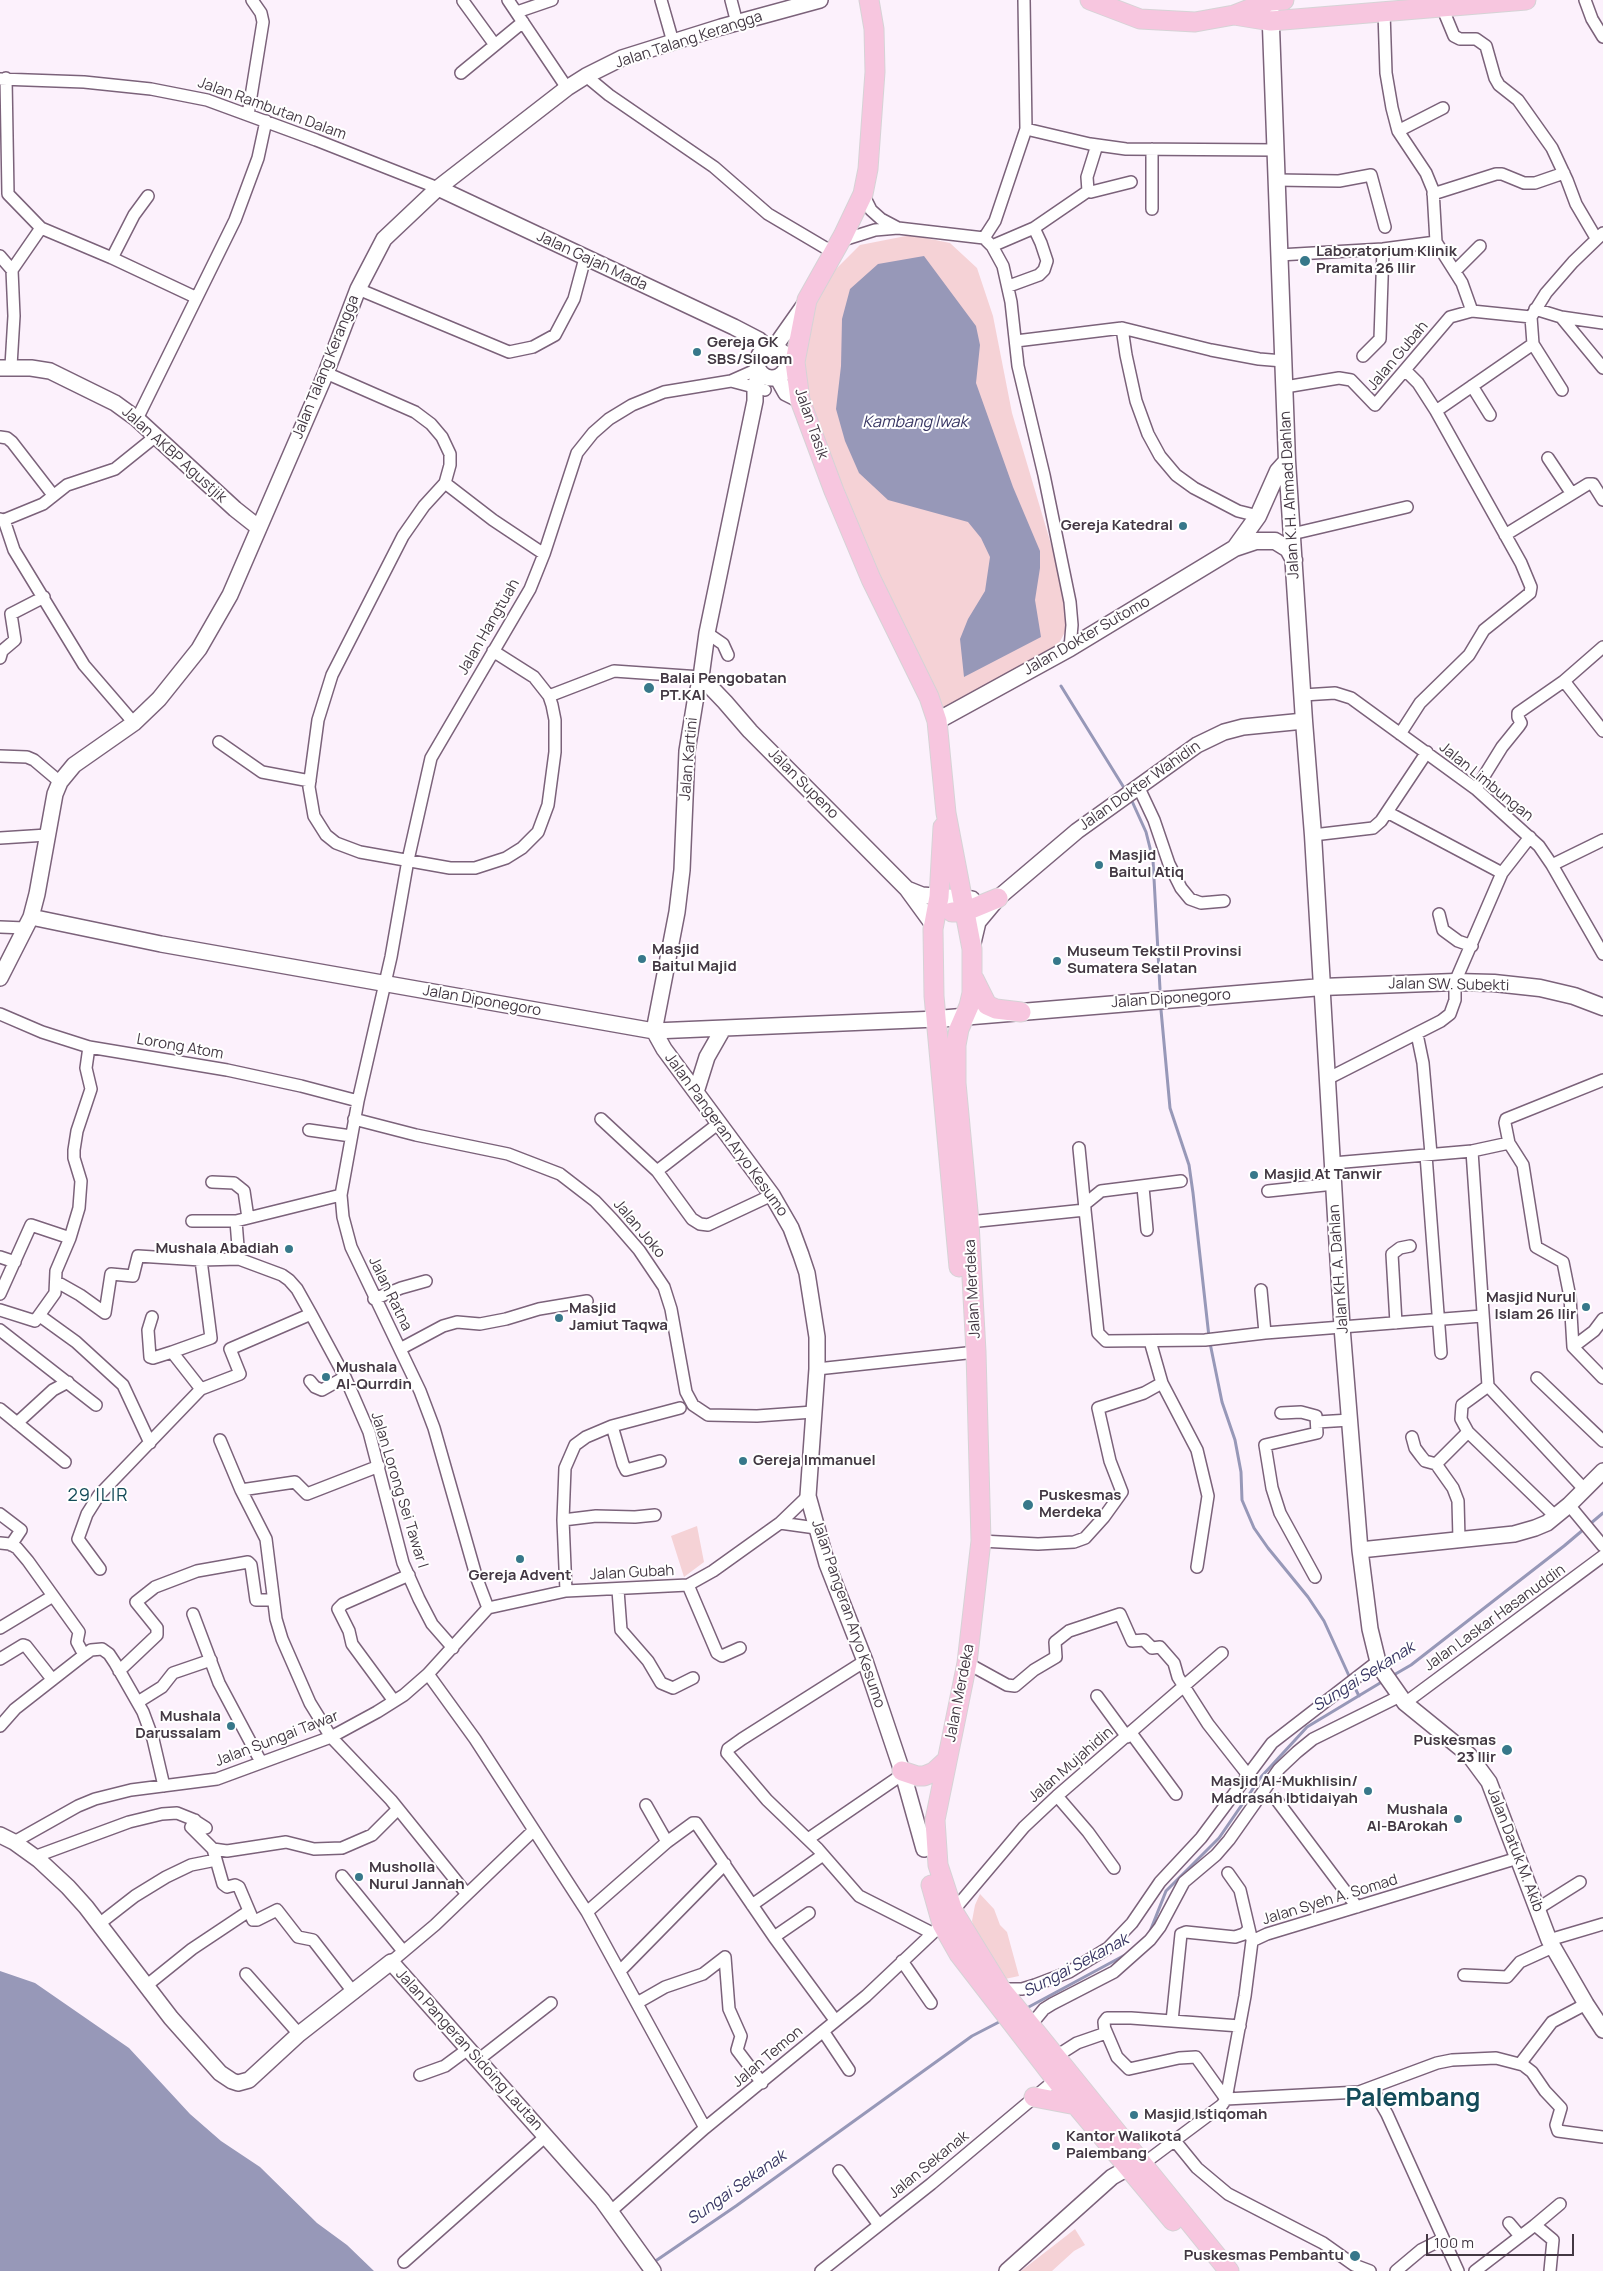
<!DOCTYPE html>
<style>
body{margin:0}
#map{position:relative;width:1603px;height:2271px;overflow:hidden;background:#fcf1fc;font-family:Manrope,sans-serif}
canvas{display:block}
.scale{position:absolute;left:1426px;top:2234px;width:148px;height:22px;box-sizing:border-box;border:2px solid #433843;border-top:0;padding-left:6px;font-size:15px;line-height:18px;white-space:nowrap;color:#433843;-webkit-text-stroke:4px #fff;paint-order:stroke}
</style>
<div id="map">
<canvas width="1603" height="2271"></canvas>
<div class="scale">100 m</div>
</div>
<script>
const g = document.querySelector('canvas').getContext('2d');
g.lineJoin = 'round';
function fill(path, color) { g.fillStyle = color; g.fill(path, 'evenodd'); }
const poly = rows => new Path2D(rows.map(r => 'M' + r).join(''));
function stroke(path, color, width, dash) { g.strokeStyle = color; g.lineWidth = width; g.lineCap = dash ? 'butt' : 'round'; g.setLineDash(dash || []); g.stroke(path); }
function label(font, color, halo, rows, align = 'center') {
  g.font = font + ' Manrope,sans-serif'; g.lineWidth = 4; g.setLineDash([]); g.textBaseline = 'middle'; g.strokeStyle = halo; g.fillStyle = color; for (const [text, x, y, turn = 0] of rows) {
    g.save(); g.translate(x, y); g.rotate((+turn || 0) * Math.PI / 180); g.textAlign = isNaN(turn) ? turn : align; if (halo) g.strokeText(text, 0, 0); g.fillText(text, 0, 0); g.restore();
  }
}
fill(poly([
 [911,235,950,243,977,268,993,316,1012,413,1064,588,1066,630,1055,651,941,714,887,599,807,403,802,356,811,315,831,274,860,245],
 [697,1526,704,1562,684,1577,671,1536],
 [980,1894,994,1909,1000,1925,1007,1932,1019,1976,1005,1979,978,1939,972,1921,975,1905],
 [1075,2229,1085,2245,1074,2251,1052,2271,1021,2271]
]), '#f5d2d6');
fill(poly([
 [924,256,976,326,980,345,976,383,1013,487,1040,551,1040,568,1035,600,1041,637,964,677,960,639,968,619,985,591,990,557,981,538,968,522,888,500,859,473,845,441,836,409,841,366,842,319,850,289,878,264],
 [0,1971,35,1983,129,2048,190,2114,221,2141,260,2167,317,2223,347,2245,374,2271,0,2271]
]), '#9798b8');
stroke(poly([
 [1061,686,1126,791],
 [1131,799,1146,832,1153,860,1160,989],
 [1161,1010,1170,1108,1189,1165,1193,1193,1209,1337],
 [1210,1343,1222,1402,1235,1440,1241,1472,1242,1500,1254,1528,1268,1548,1308,1597,1324,1621,1350,1678],
 [1392,1676,1411,1665,1564,1546,1603,1513],
 [1353,1684,1359,1696],
 [1149,1934,1166,1891,1219,1838,1261,1777,1307,1727,1385,1680],
 [1025,2009,1125,1955],
 [654,2262,736,2206,972,2036,1001,2021]
]), '#9798b8', 3);
const minor = poly([
 [508,0,567,88],
 [661,0,673,42],
 [731,0,737,23],
 [1585,0,1592,19,1603,37],
 [463,1,495,45],
 [1442,7,1454,36,1460,39,1476,39,1486,46,1495,78,1499,85,1518,100,1552,148,1567,180,1576,204,1596,238],
 [517,12,552,0],
 [1384,12,1386,73,1392,108,1398,131,1426,173,1433,190,1436,242],
 [461,73,523,22],
 [586,76,609,95,714,167,768,214,834,253],
 [6,78,8,194,41,228,112,258,195,297],
 [0,79,84,82,151,89,207,100,316,140,438,188],
 [248,115,263,22,261,13,252,0],
 [1026,129,1090,144,1126,149,1276,150],
 [1398,131,1443,108],
 [1097,145,1087,177,1088,191,1091,192,1131,182],
 [1277,180,1339,181,1371,175,1385,227],
 [863,194,871,210,881,219,898,228,984,238,992,246,1003,266,1011,302,1018,366,1044,475,1070,602,1072,625,1070,648],
 [1433,194,1496,174,1502,174,1524,183,1535,183,1564,173],
 [1152,209,1152,149],
 [1034,228,1088,191],
 [984,238,995,221,1026,129,1024,0],
 [840,241,875,230,898,228],
 [1436,242,1462,283,1472,311],
 [992,246,1034,228,1041,243,1047,261,1044,270,1039,275,1009,286],
 [1279,255,1383,249,1436,242],
 [0,256,12,270,41,228],
 [112,258,134,215,148,196],
 [1455,271,1480,246],
 [358,289,509,352,533,347,555,335,574,299,585,258],
 [1535,309,1561,317,1603,323],
 [1531,317,1533,344],
 [1561,317,1603,368],
 [1122,328,1126,355,1136,401,1148,434,1160,456,1176,475,1194,488,1238,511,1258,516],
 [1016,341,1122,328,1211,350,1259,359,1283,361],
 [1363,356,1380,339,1383,249],
 [11,366,14,316,12,270],
 [326,373,415,412,431,424,442,437,450,454,450,465,445,483,493,520,544,554],
 [731,381,758,369],
 [1472,386,1490,415],
 [1285,387,1339,378,1351,380,1375,405,1450,317,1472,311,1531,317,1546,293,1573,262,1603,233],
 [1436,411,1533,344,1562,390],
 [137,419,235,220,258,158,266,121],
 [0,437,7,438,12,442,53,495],
 [1548,458,1572,494],
 [445,483,424,506,403,536,332,675,318,720,309,787,314,816,326,835,336,843,360,852,450,868,475,868,506,858,522,848,538,832,548,805,555,752,555,720,552,705,549,696,534,677,493,651],
 [0,519,4,520,14,550,84,665,134,723],
 [4,520,43,504,67,485,115,469,156,436],
 [1292,534,1407,507],
 [1505,535,1588,484,1593,484,1603,500],
 [707,633,723,644,728,655],
 [0,658,2,651,15,640,11,614,44,597],
 [1564,681,1603,647],
 [1303,695,1335,693,1351,698,1476,789,1539,846,1552,865,1603,954],
 [549,696,614,671,701,677],
 [1400,734,1420,703,1469,655,1484,630,1530,593,1531,587,1521,563,1436,411,1418,383,1405,370],
 [219,742,262,772,310,781],
 [0,756,27,757,34,760,60,782],
 [1138,786,1154,820,1169,864,1181,888,1190,899,1201,903,1224,901],
 [1476,789,1502,747,1519,726,1521,723,1518,717,1518,713,1564,681,1603,731],
 [1387,812,1502,873],
 [1313,835,1373,828,1381,821,1427,752],
 [0,838,47,835],
 [1552,865,1603,840],
 [1439,914,1443,930,1458,941,1472,946],
 [0,927,25,928],
 [0,1014,42,1032,89,1047,227,1070,301,1086,358,1101],
 [1417,1034,1423,1063,1431,1154],
 [1327,1079,1441,1021,1450,1014,1455,1000,1455,982,1502,873,1530,837],
 [1603,1080,1511,1117,1506,1119,1505,1123,1509,1143,1523,1165,1536,1247,1563,1262,1570,1297,1573,1347,1603,1378],
 [354,1119,416,1135,508,1154,560,1174,595,1201,613,1220,639,1250,664,1287,671,1309,686,1392,693,1405,708,1415,757,1416,813,1412],
 [601,1119,657,1171,692,1219,700,1224,708,1225,772,1195],
 [309,1130,351,1136],
 [1079,1148,1085,1209],
 [1472,1151,1488,1386,1585,1490],
 [1426,1155,1441,1353],
 [1333,1163,1472,1151,1509,1143],
 [657,1171,719,1123],
 [212,1182,234,1183,244,1191,248,1218],
 [1143,1187,1147,1230],
 [1268,1191,1334,1184],
 [1085,1204,1101,1191,1181,1181],
 [192,1221,236,1221],
 [969,1222,1085,1210,1098,1333,1106,1341,1205,1340,1265,1333,1482,1316],
 [0,1257,15,1262],
 [239,1259,282,1275,289,1280,297,1289,311,1314,345,1377,369,1432,403,1563,419,1599,432,1624,453,1648],
 [57,1282,80,1295,105,1313,111,1274,133,1276,138,1256,201,1260,239,1259,236,1221,341,1195],
 [1261,1290,1265,1333],
 [0,1294,31,1225,70,1238],
 [374,1299,401,1288,426,1281],
 [0,1310,35,1321,55,1293,56,1271,70,1238,79,1208,81,1181,74,1158,74,1150,77,1131,91,1089,86,1068,89,1047],
 [40,1316,76,1342,123,1385,150,1443],
 [152,1317,148,1330,150,1357,153,1358,172,1352,201,1389],
 [1396,1323,1392,1254,1400,1248,1410,1246],
 [0,1330,96,1405],
 [1150,1341,1162,1383,1197,1450,1208,1496,1197,1567],
 [1573,1347,1594,1331,1603,1319],
 [400,1349,443,1326,457,1322,480,1324,506,1319,539,1309,587,1301],
 [172,1352,211,1338,201,1260],
 [817,1369,976,1352],
 [1537,1378,1603,1441],
 [310,1381,315,1387,322,1390,345,1377],
 [0,1409,65,1462],
 [1281,1413,1301,1412,1316,1416,1317,1433,1265,1445,1272,1488,1280,1513,1315,1577],
 [1317,1422,1350,1420],
 [17,1423,53,1390,68,1382],
 [612,1426,623,1464,626,1470,660,1461],
 [1468,1432,1461,1419,1462,1405,1488,1386],
 [1412,1437,1415,1448,1421,1456,1425,1461,1436,1464,1453,1488,1458,1501,1459,1539],
 [220,1440,241,1490,295,1482,307,1494,379,1466],
 [1436,1464,1468,1432,1555,1516],
 [241,1490,266,1539,276,1619,282,1639,310,1703,331,1737,391,1800,466,1893],
 [1569,1505,1603,1546],
 [0,1514,21,1530,11,1545],
 [563,1520,596,1516,635,1517,655,1515],
 [780,1523,816,1528],
 [981,1541,1038,1544,1074,1542,1085,1538,1104,1517,1122,1492,1110,1461,1098,1408,1144,1393,1162,1383],
 [0,1543,10,1544,17,1548,28,1561,79,1632,77,1642,84,1655,91,1650,102,1649,109,1654,115,1663,143,1712,153,1739,164,1786],
 [100,1569,78,1539,87,1514,99,1495,201,1389,240,1374,230,1349,311,1314],
 [688,1585,717,1653,722,1656,740,1648],
 [618,1590,621,1630,648,1661,661,1683,673,1688,693,1678],
 [566,1591,563,1520,565,1468,575,1445,586,1437,612,1426,680,1408],
 [488,1608,477,1579,434,1428,420,1391,351,1247,343,1217,341,1195,358,1101,391,957,408,860,431,758,530,589,544,554,577,453,593,433,609,419,632,405,664,392,731,381,765,390],
 [488,1608,566,1591,688,1585,713,1571,780,1523,808,1496],
 [193,1614,219,1683,261,1762],
 [0,1628,53,1596],
 [0,1659,23,1645,26,1646,52,1679],
 [865,1661,742,1739,728,1749,727,1753,767,1800,818,1849,859,1896,932,1933],
 [967,1663,1007,1685,1015,1686,1034,1670,1056,1657,1055,1642,1069,1631,1120,1614,1132,1641,1144,1640,1152,1648,1160,1647,1174,1663,1178,1677,1208,1724,1248,1775],
 [119,1671,157,1635,157,1628,136,1602,155,1587,197,1571,248,1562,251,1565,256,1600,273,1600],
 [428,1674,475,1739,587,1912,705,2128],
 [1097,1696,1127,1737],
 [394,1701,352,1644,349,1631,338,1609,343,1604,409,1575],
 [138,1702,162,1687,173,1673,211,1660],
 [1405,1703,1603,1556],
 [0,1726,15,1709,84,1655],
 [1131,1733,1176,1794],
 [1057,1796,1088,1832,1114,1868],
 [1276,1799,1357,1907],
 [195,1820,191,1827,213,1849,223,1884,227,1887,235,1885,239,1887,253,1920,257,1920,277,1910,298,1937,313,1940,354,1993],
 [808,1839,903,1774],
 [14,1842,78,1806,95,1799,131,1790,217,1779,331,1737,377,1712,404,1695,428,1674,488,1608],
 [667,1842,693,1823,696,1823,774,1937,809,1913],
 [213,1849,227,1851,286,1842,314,1849,342,1848,372,1835,398,1809],
 [34,1857,129,1822,162,1814,177,1813,192,1819,206,1828],
 [1228,1873,1240,1890,1251,1937],
 [342,1876,403,1951],
 [752,1905,823,1855],
 [1537,1909,1580,1882],
 [953,1911,1024,1827,1057,1796,1222,1653],
 [587,1912,667,1842,646,1805],
 [99,1924,135,1896,166,1877,191,1865,216,1860],
 [774,1937,835,2020],
 [1549,1940,1603,1924],
 [902,1961,931,2003],
 [391,1962,435,1925,534,1830],
 [620,1971,725,1864],
 [246,1974,299,2034],
 [1464,1975,1507,1977,1520,1962,1553,1947],
 [146,1986,192,1949,249,1911],
 [1001,1989,1022,1989,1035,1985,1069,1972,1108,1948,1132,1923,1160,1882,1201,1838,1272,1743,1378,1661],
 [637,2003,665,1987,703,1974,725,1957,729,2009,741,2036,737,2050,762,2083],
 [1172,2021,1181,1934,1186,1932,1235,1937,1244,1934,1249,1929],
 [1030,2026,1044,2009,1052,2004,1114,1972,1150,1940,1160,1927,1184,1882,1216,1855,1229,1840,1279,1769,1297,1752,1313,1739,1400,1696],
 [1105,2029,1117,2057,1129,2069,1179,2058,1196,2057,1226,2099],
 [823,2031,849,2070],
 [1055,2057,1077,2043,1103,2034,1105,2032,1104,2022,1107,2018,1131,2018,1240,2026],
 [478,2060,551,2003],
 [1520,2064,1552,2022,1586,2004],
 [420,2075,445,2066,468,2049],
 [1372,2088,1387,2114,1458,2271],
 [1226,2099,1359,2092,1437,2063,1452,2060,1496,2058,1523,2065,1532,2072,1545,2091,1561,2108,1556,2125,1558,2131,1603,2137],
 [1175,2141,1197,2168,1228,2194,1323,2243,1354,2265,1370,2271],
 [1143,2164,1222,2105,1226,2099,1245,1996,1252,1941,1267,1934,1518,1858],
 [839,2171,879,2225],
 [611,2211,705,2128,866,1996,937,1929],
 [1509,2223,1520,2236],
 [404,2262,546,2136],
 [821,2271,931,2184,1055,2080],
 [1396,2271,1421,2250,1443,2239],
 [1475,2271,1535,2225],
 [1550,2271,1553,2240,1535,2225,1560,2204]
]);
const tertiary = poly([
 [438,188,734,327,759,340,768,348],
 [774,348,805,304],
 '757 363a15 15 0 1 1 30 0a15 15 0 1 1-30 0Z',
 [0,368,31,368,50,371,115,403,137,419,235,509,259,528],
 [760,372,755,386,755,401,707,633,701,677,695,702,687,751,682,870,677,912,654,1031,664,1049,772,1195,791,1228,801,1255,807,1273,817,1337,817,1369,808,1496,827,1564,865,1661,903,1774,924,1849],
 [777,377,786,393,800,400],
 [701,677,725,702,750,731,907,889,934,926],
 [907,889,922,895,972,899],
 [31,917,161,944,654,1031,937,1019],
 [973,943,978,922,998,898,1077,831,1197,745,1224,732,1243,727,1304,721],
 [0,978,31,917,37,894,55,794,60,782,74,765,134,723,159,699,199,649,230,595,326,373,358,289,384,239,438,188,567,88,586,76,622,58,721,27,820,0],
 [1322,987,1342,1327,1360,1550,1370,1629,1379,1666,1405,1703,1469,1755,1489,1782,1549,1940,1586,2004,1603,2030],
 [696,1092,707,1057,723,1029],
 [1360,1550,1514,1534,1535,1528,1547,1523,1569,1505,1603,1471],
 [0,1835,14,1842,39,1860,68,1887,86,1907,171,2018,220,2073,232,2081,238,2083,249,2080,299,2034,391,1962,602,2200,653,2271],
 [1007,2271,1112,2177,1128,2168]
]);
const secondary = poly([
 [1270,0,1287,461,1304,721,1313,835,1322,987],
 [1235,548,1258,516,1278,471,1287,461],
 [937,721,1070,648,1235,548,1256,541,1275,541,1288,549,1294,560],
 [937,1019,1322,987,1455,982,1494,983,1540,988,1574,996,1603,1007]
]);
const primary = poly([
 [869,0,874,29,875,72,868,169,863,194,843,236,807,300,795,362,800,400,834,491,871,579,929,697,937,721,946,813,972,949,972,993,969,1006,959,1029,956,1045,956,1083,969,1222,976,1352,981,1541,967,1663,935,1820,938,1865,953,1911,1001,1989,1229,2271],
 [1090,0,1140,19,1195,22,1234,15,1270,1,1284,0],
 [1234,15,1271,21,1526,0],
 [943,827,939,897,933,929,934,996,959,1267],
 [952,912,964,912,998,898],
 [974,979,987,1005,996,1009,1021,1012],
 [902,1771,917,1776,924,1776,934,1772,947,1760],
 [931,1885,942,1924,959,1954,1070,2098,1173,2221],
 [1034,2097,1076,2105]
]);
stroke(minor, '#7b627a', 14);
stroke(tertiary, '#7b627a', 18);
stroke(secondary, '#7b627a', 19);
stroke(primary, '#d6d3d6', 21);
stroke(minor, '#fff', 11);
stroke(tertiary, '#fff', 15);
stroke(secondary, '#fff', 16);
stroke(primary, '#f7c6df', 19);
for (const [x, y, r, color] of [
 [1305,261,6,"#37788a"],
 [697,352,5,"#37788a"],
 [1183,526,5,"#37788a"],
 [649,688,6,"#37788a"],
 [1099,865,5,"#37788a"],
 [642,959,5,"#37788a"],
 [1057,961,5,"#37788a"],
 [1254,1175,5,"#37788a"],
 [289,1249,5,"#37788a"],
 [1586,1307,5,"#37788a"],
 [559,1318,5,"#37788a"],
 [326,1377,5,"#37788a"],
 [743,1461,5,"#37788a"],
 [1028,1505,6,"#37788a"],
 [520,1559,5,"#37788a"],
 [231,1726,5,"#37788a"],
 [1507,1750,6,"#37788a"],
 [1368,1791,5,"#37788a"],
 [1458,1819,5,"#37788a"],
 [359,1877,5,"#37788a"],
 [1134,2115,5,"#37788a"],
 [1056,2146,5,"#37788a"],
 [1355,2256,6,"#37788a"]
]) { const dot = new Path2D(); dot.arc(x, y, r, 0, 2 * Math.PI); g.fillStyle = color; g.fill(dot); stroke(dot, '#fff', 2); }
label('15px', '#433843', '#fff', [
 ["Jalan Talang Kerangga",689,40,-18],
 ["Jalan Rambutan Dalam",272,109,20],
 ["Jalan Gajah Mada",592,261,25],
 ["Jalan Gubah",1398,356,-50],
 ["Jalan Talang Kerangga",326,367,-68],
 ["Jalan Tasik",811,424,71],
 ["Jalan AKBP Agustjik",174,455,42],
 ["Jalan K.H. Ahmad Dahlan",1290,495,-93],
 ["Jalan Hangtuah",489,627,-60],
 ["Jalan Dokter Sutomo",1087,636,-30],
 ["Jalan Kartini",689,759,-85],
 ["Jalan Limbungan",1486,782,39],
 ["Jalan Supeno",803,784,45],
 ["Jalan Dokter Wahidin",1140,786,-35],
 ["Jalan SW. Subekti",1449,985,1],
 ["Jalan Diponegoro",1171,999,-4],
 ["Jalan Diponegoro",482,1001,10],
 ["Lorong Atom",180,1047,10],
 ["Jalan Pangeran Aryo Kesumo",726,1135,54],
 ["Jalan Joko",639,1229,50],
 ["Jalan KH. A. Dahlan",1339,1269,-94],
 ["Jalan Merdeka",973,1289,-93],
 ["Jalan Ratna",390,1294,64],
 ["Jalan Lorong Sei Tawar I",399,1490,73],
 ["Jalan Gubah",632,1573,-3],
 ["Jalan Pangeran Aryo Kesumo",848,1614,71],
 ["Jalan Laskar Hasanuddin",1495,1618,-36],
 ["Jalan Merdeka",960,1693,-79],
 ["Jalan Sungai Tawar",277,1739,-21],
 ["Jalan Mujahidin",1071,1765,-41],
 ["Jalan Datuk M. Akib",1515,1850,69],
 ["Jalan Syeh A. Somad",1330,1900,-17],
 ["Jalan Pangeran Sidoing Lautan",469,2050,48],
 ["Jalan Temon",768,2057,-40],
 ["Jalan Sekanak",929,2165,-39]
]);
label('bold 15px', '#433843', '#fff', [
 ["Laboratorium Klinik",1316,252],
 ["Pramita 26 Ilir",1316,269],
 ["Gereja GK",707,343],
 ["SBS/Siloam",707,360],
 ["Gereja Katedral",1173,526,"right"],
 ["Balai Pengobatan",660,679],
 ["PT.KAI",660,696],
 ["Masjid",1109,856],
 ["Baitul Atiq",1109,873],
 ["Masjid",652,950],
 ["Baitul Majid",652,967],
 ["Museum Tekstil Provinsi",1067,952],
 ["Sumatera Selatan",1067,969],
 ["Masjid At Tanwir",1264,1175],
 ["Mushala Abadiah",279,1249,"right"],
 ["Masjid Nurul",1576,1298,"right"],
 ["Islam 26 Ilir",1576,1315,"right"],
 ["Masjid",569,1309],
 ["Jamiut Taqwa",569,1326],
 ["Mushala",336,1368],
 ["Al-Qurrdin",336,1385],
 ["Gereja Immanuel",753,1461],
 ["Puskesmas",1039,1496],
 ["Merdeka",1039,1513],
 ["Gereja Advent",520,1576,"center"],
 ["Mushala",221,1717,"right"],
 ["Darussalam",221,1734,"right"],
 ["Puskesmas",1496,1741,"right"],
 ["23 Ilir",1496,1758,"right"],
 ["Masjid Al-Mukhlisin/",1358,1782,"right"],
 ["Madrasah Ibtidaiyah",1358,1799,"right"],
 ["Mushala",1448,1810,"right"],
 ["Al-BArokah",1448,1827,"right"],
 ["Musholla",369,1868],
 ["Nurul Jannah",369,1885],
 ["Masjid Istiqomah",1144,2115],
 ["Kantor Walikota",1066,2137],
 ["Palembang",1066,2154],
 ["Puskesmas Pembantu",1344,2256,"right"]
], 'left');
label('italic 16px', '#383663', '#fff', [
 ["Kambang Iwak",915,423],
 ["Sungai Sekanak",1364,1677,-32],
 ["Sungai Sekanak",1076,1966,-28],
 ["Sungai Sekanak",737,2188,-35]
]);
g.letterSpacing = '1px';
label('18px', '#144b59', '#fff', [
 ["29 ILIR",98,1496]
]);
g.letterSpacing = '0px';
label('bold 25px', '#144b59', '#fff', [
 ["Palembang",1413,2099]
]);
</script>
